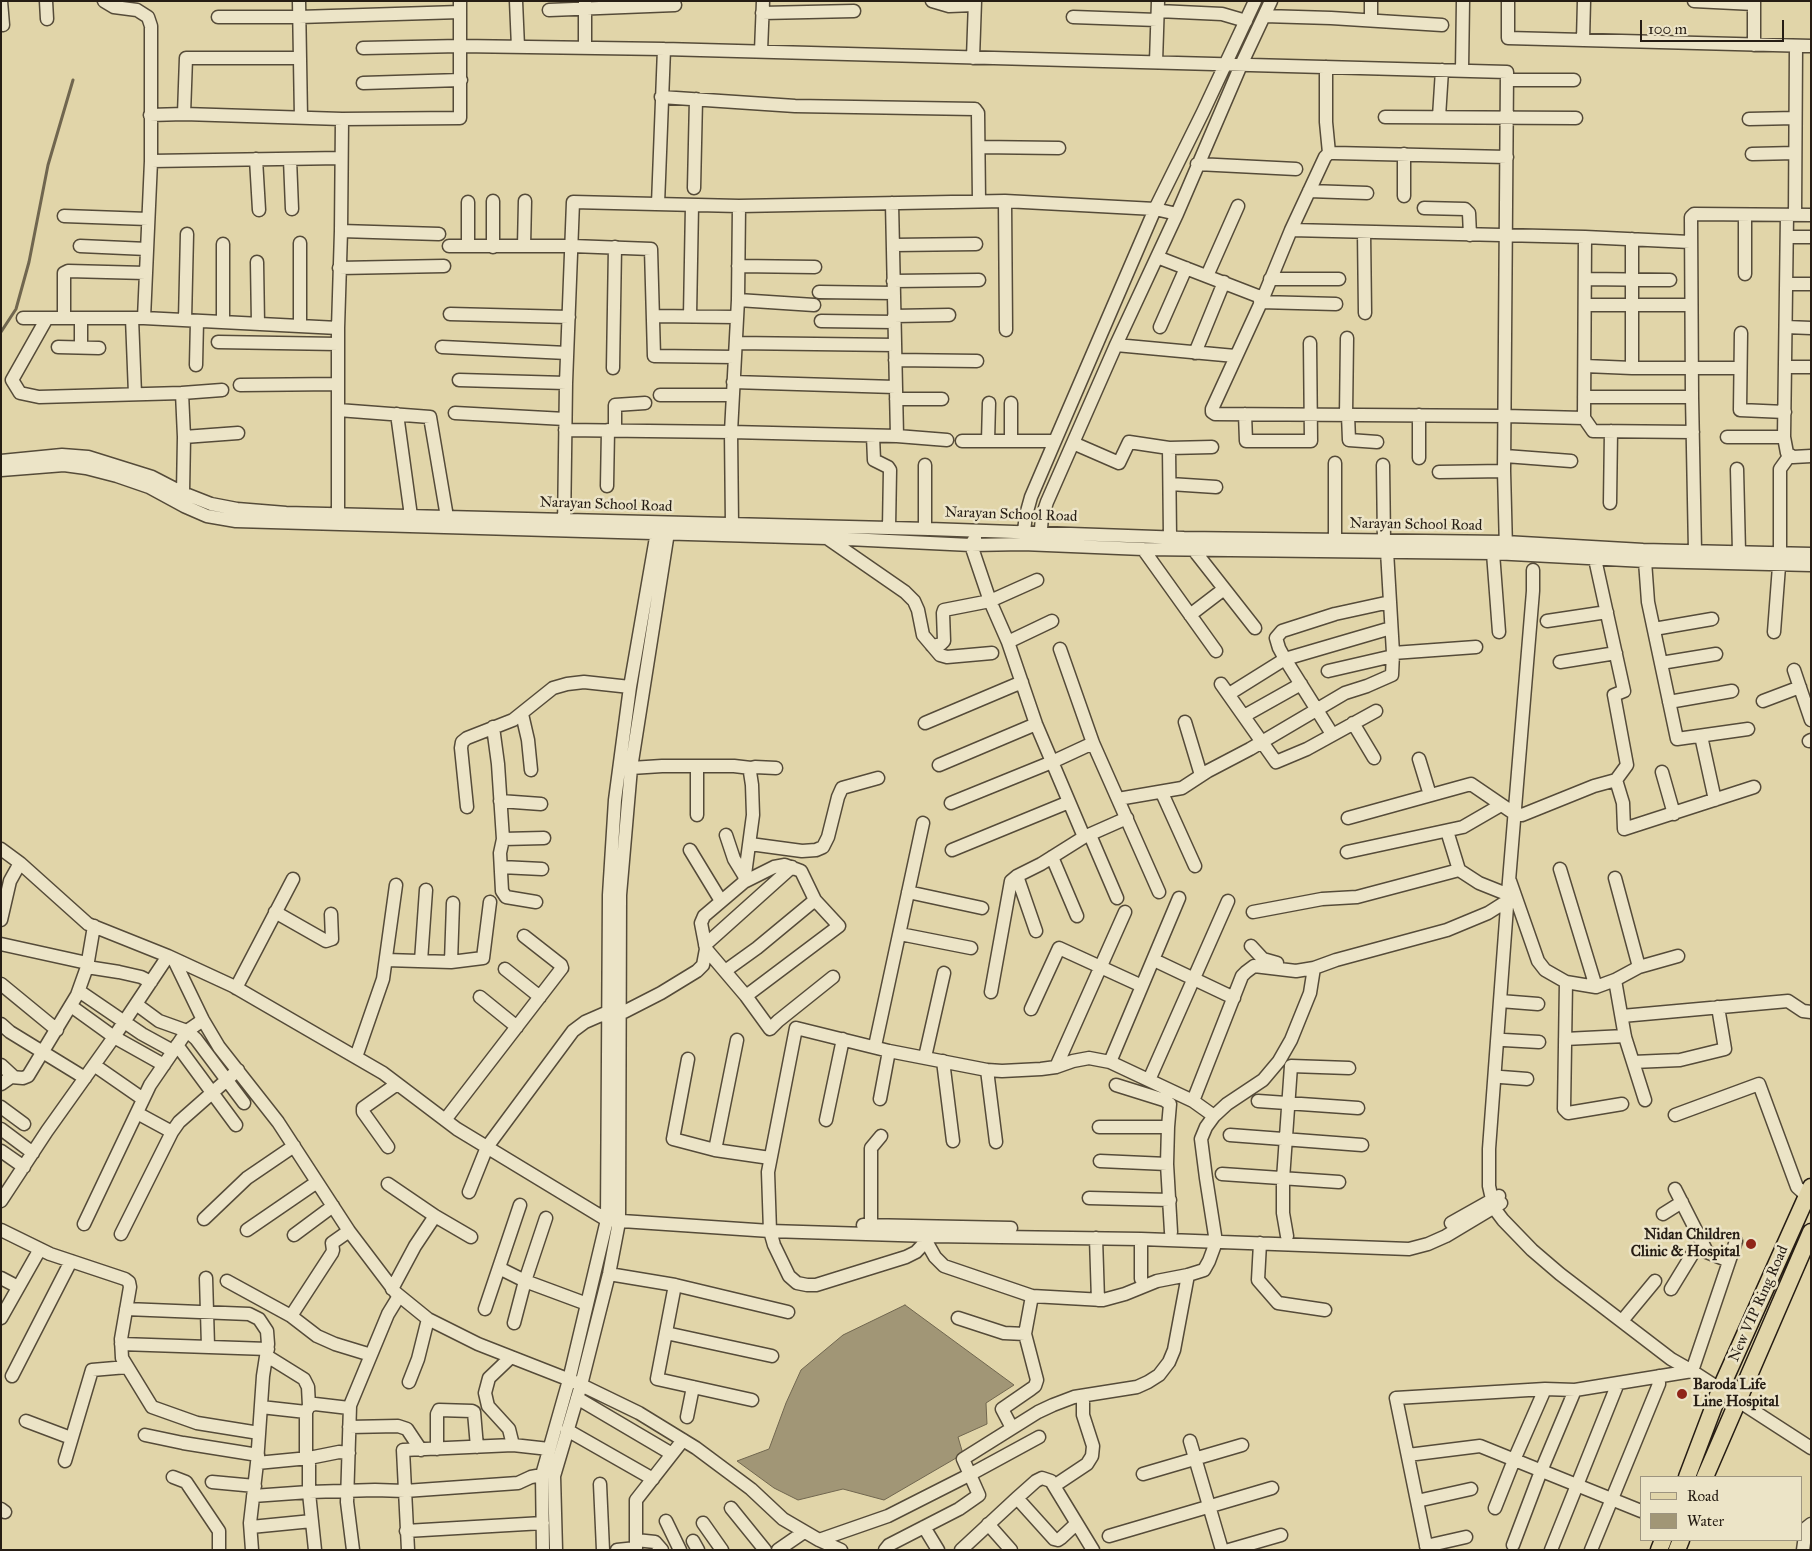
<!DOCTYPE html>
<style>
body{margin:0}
#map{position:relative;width:1812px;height:1551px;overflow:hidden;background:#e1d5a9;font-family:"IM FELL Great Primer",serif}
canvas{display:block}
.frame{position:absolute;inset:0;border:2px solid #261d14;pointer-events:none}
.legend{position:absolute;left:1640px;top:1476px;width:162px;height:65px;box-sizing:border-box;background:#ece4c7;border:1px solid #9d947f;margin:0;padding:6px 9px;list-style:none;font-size:15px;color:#261d14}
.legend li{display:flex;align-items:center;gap:10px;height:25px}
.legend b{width:25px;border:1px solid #9d947f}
.scale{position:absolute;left:1640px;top:20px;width:144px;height:22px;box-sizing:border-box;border:2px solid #261d14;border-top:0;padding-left:6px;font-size:15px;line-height:18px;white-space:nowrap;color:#261d14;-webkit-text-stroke:4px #ece4c7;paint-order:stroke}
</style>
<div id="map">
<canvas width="1812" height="1551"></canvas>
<div class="frame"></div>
<ul class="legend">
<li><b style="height:6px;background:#e1d5a9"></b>Road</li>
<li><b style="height:14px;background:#a19676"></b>Water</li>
</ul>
<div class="scale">100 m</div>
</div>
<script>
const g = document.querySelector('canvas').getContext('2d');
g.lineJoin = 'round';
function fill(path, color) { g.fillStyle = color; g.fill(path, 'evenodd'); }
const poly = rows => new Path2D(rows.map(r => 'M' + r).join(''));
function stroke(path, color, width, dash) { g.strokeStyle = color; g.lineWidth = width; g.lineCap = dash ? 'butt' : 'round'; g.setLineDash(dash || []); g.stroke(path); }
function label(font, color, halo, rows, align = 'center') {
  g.font = font + ' "IM FELL Great Primer",serif'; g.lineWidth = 5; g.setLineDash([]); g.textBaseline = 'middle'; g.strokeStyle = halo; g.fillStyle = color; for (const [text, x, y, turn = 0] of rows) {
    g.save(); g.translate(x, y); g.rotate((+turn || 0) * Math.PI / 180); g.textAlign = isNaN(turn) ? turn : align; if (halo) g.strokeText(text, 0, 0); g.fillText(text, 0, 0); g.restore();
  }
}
const water = poly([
 [905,1305,1014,1385,986,1403,987,1424,958,1437,963,1454,884,1500,843,1489,798,1500,774,1488,737,1461,769,1449,786,1403,801,1370,843,1335,905,1305]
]);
fill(water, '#a19676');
stroke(water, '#70664f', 1);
stroke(poly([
 [1,332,16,309,29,262,48,165,73,80]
]), '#70664f', 3);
const minor = poly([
 [1,1,3,25],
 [46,1,47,19],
 [104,1,114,7,137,10,148,17,151,26,151,161,144,318,338,328],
 [299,1,301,118],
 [516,1,518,47],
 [932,1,949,6,974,5],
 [1371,1,1371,20],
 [1508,1,1508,38,1811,46],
 [1694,1,1754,4],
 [549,10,675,5],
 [1158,11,1222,14,1246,21],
 [762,13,854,11],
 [1264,16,1331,18,1442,25],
 [218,17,299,17,460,12],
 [1073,17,1157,20],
 [1583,40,1584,1],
 [1754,45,1754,1],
 [363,48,460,46,664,49,1507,72,1504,471,1506,549],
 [585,48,585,1],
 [761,51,763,1],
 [973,58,975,1],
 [1156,62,1158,1],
 [1326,67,1326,122,1329,153],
 [1462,70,1463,1],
 [1507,80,1574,80],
 [363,83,461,80],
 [661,97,795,106,975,109,978,113,979,201],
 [184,114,186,58,299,58],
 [150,115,184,114,342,119],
 [1385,117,1576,118],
 [1439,117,1442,70],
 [1749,119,1795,118],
 [979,147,1059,148],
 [1752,154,1795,153],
 [1507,157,1334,153,1329,153,1325,157,1291,230,1263,298,1212,409,1212,412,1215,414,1505,416,1584,418,1585,237],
 [256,159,259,210],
 [290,159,292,209],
 [151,161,341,158],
 [1197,164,1296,169],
 [694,188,696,99],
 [1309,191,1367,193],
 [1404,196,1404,154],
 [1005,201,1006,330],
 [892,203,897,436],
 [658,204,664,49],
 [1424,208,1465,209,1469,213,1470,235],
 [1745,215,1745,274],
 [1787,215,1784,437,1787,453,1793,457,1811,456],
 [1795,215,1796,47],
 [64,216,148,219],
 [1291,230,1585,237,1690,242],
 [341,231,439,234],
 [1364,232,1365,313],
 [1787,237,1811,237],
 [300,243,300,326],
 [893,245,976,244],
 [80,246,147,249],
 [449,246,572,246,651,249,654,356,735,357],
 [468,246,468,202],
 [524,246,525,201],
 [493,247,493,201],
 [1157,257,1263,298],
 [257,262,258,324],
 [738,266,815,267],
 [339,268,444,266],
 [1207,276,1238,206],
 [1270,279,1339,279],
 [1585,279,1670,280],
 [893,281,979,280],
 [1786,284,1811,284],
 [819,292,893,293],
 [738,300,814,305],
 [1260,302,1336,304],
 [1585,305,1691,305],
 [450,314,569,317],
 [653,316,736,317],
 [690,316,692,205],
 [894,316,949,315],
 [23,318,149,318],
 [47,318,12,380,20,393,39,397,182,393,184,437,183,493],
 [64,318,64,273,68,271,146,273],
 [132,318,135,394],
 [185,320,187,234],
 [821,321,894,322],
 [223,322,223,244],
 [1160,327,1186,268],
 [1786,327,1811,328],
 [1741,333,1740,410,1785,412],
 [218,342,338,344],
 [736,343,895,345],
 [1116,345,1235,356],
 [58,347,99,348],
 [81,347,81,318],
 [442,347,567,353],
 [1195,353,1224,282],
 [895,360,977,361],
 [196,365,197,321],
 [1585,366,1632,368,1740,368],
 [1785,367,1811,367],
 [613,368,615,247],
 [1632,368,1632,239],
 [459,380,566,383],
 [733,382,895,387],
 [240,385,338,384],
 [182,393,222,390],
 [660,395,732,395],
 [1584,397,1692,397],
 [896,399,942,399],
 [338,410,430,417,447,517],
 [455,413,565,419],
 [397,414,411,516],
 [1245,414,1246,441,1311,441,1310,343],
 [1346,415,1347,338],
 [1348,415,1349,440,1377,442],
 [1419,415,1419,458],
 [1584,418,1593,431,1693,432],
 [565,430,731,432,897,436,947,440],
 [615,430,615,405,645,403],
 [873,436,874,460,888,467,890,470,889,528],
 [184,437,238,433],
 [1727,437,1784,437],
 [962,441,1055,441],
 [988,441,989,403],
 [1011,441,1011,403],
 [1073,443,1119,463,1129,442,1169,448,1170,537],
 [1169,448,1212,447],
 [1505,456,1571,461],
 [1,461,62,455,88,457,152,477,183,493,211,504,237,509,286,513,929,529,1184,538,1505,542,1643,550,1811,554],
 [1335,463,1335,540],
 [925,465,925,529],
 [1383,465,1384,540],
 [1737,469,1739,552],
 [1,470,64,465,86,468,117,476,149,487,184,506,207,516,236,521,827,538,971,545,1023,544,1143,549,1493,553,1645,561,1811,565],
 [1439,472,1504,471],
 [1170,484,1216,487],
 [607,486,608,430],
 [1610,503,1611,431],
 [338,520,338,328,341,231,342,119,460,118,460,1],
 [732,525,731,432,738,300,739,206],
 [564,529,566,383,573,202,739,206,1005,201,1155,209,1177,214],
 [827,538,905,592,914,601,918,610,923,635,940,655,947,657,992,653],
 [975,538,971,545,990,601,1008,642,1036,724,1084,837,1041,864,1017,876,1011,881,991,992],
 [1023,539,1026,515,1031,497,1055,441,1155,209,1203,112,1255,1],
 [1040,540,1042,517,1047,502,1116,345,1177,214,1241,65,1271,1],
 [1143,549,1216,651],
 [1193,549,1255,628],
 [1387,551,1393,653,1476,647],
 [1695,551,1692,397,1691,217,1694,214,1811,215],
 [1493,553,1499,632],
 [1595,559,1624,691,1614,695,1627,765,1616,780],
 [1645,561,1648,602,1677,739,1748,729],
 [1533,570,1533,591,1508,893,1489,1149,1489,1186,1494,1208,1503,1220,1532,1250,1560,1274,1671,1359,1692,1371,1811,1448],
 [1190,615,1224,589],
 [1547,621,1607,612],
 [1654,629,1712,619],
 [1774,632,1780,553,1780,469,1790,455],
 [1008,642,1052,621],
 [932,646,941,644,944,641,943,613,944,610,990,601,1037,580],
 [1060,649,1093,743,1159,892],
 [1560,662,1616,653],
 [1661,663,1716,654],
 [1794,670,1811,720],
 [1328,671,1393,656],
 [1221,684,1276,762,1307,749,1376,711],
 [1229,694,1285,659,1391,628],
 [1763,701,1800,687],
 [1669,702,1732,691],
 [522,714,528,740,531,770],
 [1244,716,1301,684],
 [1185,722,1201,775],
 [925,723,1022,682],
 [1353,723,1374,758],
 [493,727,498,764,503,839,500,853,502,891,506,897,536,902],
 [1332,734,1285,659,1279,648,1276,638,1282,631,1335,614,1390,602],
 [1701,736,1715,800],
 [1809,741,1811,740],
 [1419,759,1430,795],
 [939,765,1036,724],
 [697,766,697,815],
 [631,768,662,766,734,766,751,768],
 [1662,772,1674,814],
 [1162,793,1195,866],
 [1118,799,1182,788,1208,771,1250,749,1345,693,1367,686,1392,675,1393,653],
 [500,801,541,804],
 [951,803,1052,762,1093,743],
 [467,807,461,748,462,742,467,738,513,720,553,688,567,684,584,682,630,687],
 [1348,818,1471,784,1515,814,1522,815,1594,786,1616,780,1623,803,1624,829,1754,787],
 [1447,831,1459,870,1479,883,1514,897],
 [726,835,734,859,745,877],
 [1090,835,1117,898],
 [1084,837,1127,818],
 [503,839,544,838],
 [750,844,802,851,816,850,823,847,828,837,838,797,842,788,878,778],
 [1,849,20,863,88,924,168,956,233,986,383,1073,457,1129,607,1220,770,1231,931,1236,1141,1239,1409,1249,1428,1244,1446,1236,1501,1203],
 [690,850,721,901],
 [952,850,1069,802],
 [1347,852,1463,827,1501,805],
 [1052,857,1077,916],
 [501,867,542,869],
 [1560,869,1596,987],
 [1017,876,1036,931],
 [1615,878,1639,967],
 [1510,881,1538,961,1545,970,1566,982,1596,987,1615,980,1639,967,1678,956],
 [908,892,982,908],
 [275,912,326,941,332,939,331,914],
 [1253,912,1322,899,1357,897,1459,870],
 [1,920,10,881,20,863],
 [900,934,971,948],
 [1,944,87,963],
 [705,945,792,867],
 [1251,946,1263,959,1277,963],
 [706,949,746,996,770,1029,778,1021,833,977],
 [174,960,203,1020,219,1047,278,1122,349,1231,396,1293,428,1319,478,1344,575,1382,639,1413,696,1448,751,1489,783,1519,819,1540,841,1550],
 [386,960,451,962,483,958,490,902],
 [1154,960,1234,998],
 [421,961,426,890],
 [451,962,453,903],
 [87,967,119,972,141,977,151,982],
 [505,969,540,997],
 [725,971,757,948,815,900,801,871,785,865,774,867,744,882],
 [1615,980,1625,1037,1645,1100],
 [1566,982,1564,1109,1568,1113,1622,1104],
 [1,984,57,1030],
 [236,988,293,879],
 [79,991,142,1034,173,1051],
 [746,996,839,926,815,900],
 [480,997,517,1027],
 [1500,1001,1538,1004],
 [136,1004,159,1021,187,1031,196,1039,244,1103],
 [71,1006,114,1037,164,1065],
 [1031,1009,1059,948,1142,986],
 [620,1014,661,993,697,971,703,965,706,949,701,923,704,916,744,882,753,815,752,785,750,772,751,768,755,767,776,768],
 [1622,1016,1788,1001,1803,1011,1811,1012],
 [1,1024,10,1032,85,1078],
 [1565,1039,1625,1036],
 [1504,1040,1539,1042],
 [177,1045,236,1125],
 [875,1046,923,823],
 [356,1057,383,979,396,885],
 [925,1057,944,973],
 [688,1059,673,1139,715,1150,770,1158],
 [943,1061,953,1141],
 [1110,1062,1179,898],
 [1633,1062,1680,1060,1725,1049,1718,1007],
 [1,1065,14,1077],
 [94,1065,143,1099],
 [1056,1067,1125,912],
 [987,1070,996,1142],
 [1501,1077,1527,1079],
 [1149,1080,1228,901],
 [1,1084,11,1077,23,1078,28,1076,77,995,87,967,94,926],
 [1116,1085,1164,1100,1170,1104,1168,1127,1167,1164,1171,1232],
 [880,1099,889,1051],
 [1193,1101,1242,976,1246,972,1254,966,1296,971,1314,968],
 [1258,1101,1358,1108],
 [1,1107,24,1124],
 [137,1113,172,1132],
 [1675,1115,1759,1084,1797,1187,1807,1196],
 [445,1120,562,968,561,965,524,936],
 [826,1120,843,1039],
 [1099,1127,1168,1127],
 [1,1129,33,1153],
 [1230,1135,1362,1145],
 [388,1147,363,1112,363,1108,397,1084],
 [715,1150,737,1040],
 [1,1151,24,1167],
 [1100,1161,1167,1164],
 [1222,1174,1339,1182],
 [388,1184,435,1216,471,1237],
 [1675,1189,1707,1252],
 [469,1192,487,1147,573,1031,585,1022,608,1012],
 [1089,1198,1170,1200],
 [1,1201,47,1131,114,1037,168,956],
 [1663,1214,1682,1202],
 [204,1219,247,1178,294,1146],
 [1451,1223,1499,1196],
 [84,1224,150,1085,187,1031,203,1020],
 [863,1225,1011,1228],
 [1,1230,50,1254,125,1279,129,1282,130,1287,121,1339,122,1358,152,1407,197,1423,259,1433],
 [247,1230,317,1182],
 [871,1232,871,1148,881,1136],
 [121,1234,172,1132,179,1122,238,1070],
 [294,1235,333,1206],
 [931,1236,916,1252,906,1257,816,1285,807,1285,797,1283,789,1276,774,1245,770,1231,768,1172,796,1028,889,1051,987,1070,1002,1071,1041,1069,1056,1067,1073,1061,1089,1058,1110,1062,1193,1101,1214,1116],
 [1287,1236,1283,1213,1283,1179,1291,1066,1349,1068],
 [1096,1238,1098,1300],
 [926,1241,935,1257,944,1266,1032,1296,1103,1300,1125,1294,1157,1281,1188,1275,1204,1270,1209,1261,1216,1242,1206,1178,1201,1139,1206,1127,1214,1116,1227,1104,1263,1080,1279,1061,1291,1040,1310,993,1314,968,1336,960,1447,930,1488,913,1507,901],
 [1260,1243,1258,1280,1278,1303,1325,1310],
 [499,1268,525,1281,546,1218],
 [609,1274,675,1285,788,1312],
 [1,1278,18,1287],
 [206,1278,208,1346],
 [1141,1279,1141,1239],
 [227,1281,291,1316,317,1336,335,1344,371,1355],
 [675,1285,657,1379,752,1400],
 [392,1289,415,1246,435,1216],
 [1671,1289,1693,1253,1699,1249,1729,1261],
 [126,1309,249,1314,259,1319,267,1331,268,1344,263,1376,257,1463],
 [485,1309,520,1205],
 [291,1316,332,1253,333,1250,332,1243,349,1231],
 [1626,1316,1655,1281],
 [1,1318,40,1249],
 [958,1318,1004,1333,1025,1334],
 [514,1323,525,1281,587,1304],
 [666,1333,772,1356],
 [121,1344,268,1349],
 [267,1356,304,1379,308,1387,309,1406],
 [511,1357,489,1378,485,1393,488,1406,509,1429,513,1445],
 [1692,1371,1736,1241],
 [12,1376,71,1261],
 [409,1382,418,1359,428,1319],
 [577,1398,672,1454],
 [350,1406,347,1502,353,1550],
 [261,1407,306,1412],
 [687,1417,693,1387],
 [26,1421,71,1438],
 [349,1427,398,1426,407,1429,421,1450],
 [1012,1428,1002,1409,1031,1389,1035,1386,1037,1380,1025,1334,1032,1296],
 [567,1430,653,1479],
 [145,1435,183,1443,258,1455],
 [1190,1441,1222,1550],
 [437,1449,437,1414,439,1410,472,1411,474,1412,477,1447],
 [1408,1455,1480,1446,1641,1511],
 [306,1458,306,1412,309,1406,315,1404,349,1408,388,1314,399,1296],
 [309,1458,309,1493,315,1550],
 [65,1461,92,1370,127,1367],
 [1143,1474,1242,1445],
 [173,1477,186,1482,219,1531,219,1550],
 [212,1482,255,1486],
 [600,1484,603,1550],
 [1054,1486,1087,1464,1092,1456,1093,1446,1083,1415,1083,1396],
 [253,1496,309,1492,375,1490,405,1491,518,1483,531,1477,542,1475],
 [1017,1498,1054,1539,1058,1540,1061,1538,1076,1524],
 [1417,1501,1471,1489],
 [731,1508,765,1550],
 [1495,1508,1514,1460,1545,1389],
 [1,1509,5,1512],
 [666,1521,680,1550],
 [703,1523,722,1550],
 [988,1524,1011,1550],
 [251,1527,312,1521],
 [924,1527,938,1550],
 [406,1531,543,1523],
 [1109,1536,1272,1488],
 [636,1540,655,1542,662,1550],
 [819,1540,888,1516,971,1474,1039,1437],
 [693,1541,698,1550],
 [1513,1545,1541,1471,1575,1390],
 [1426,1546,1466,1537],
 [252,1550,250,1523,257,1463,309,1458,339,1452,349,1453],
 [408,1550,403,1450,513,1445,549,1449],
 [543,1550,542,1475,569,1380,607,1220,609,895,615,800,630,687,658,526],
 [556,1550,554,1476,581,1385,609,1274,619,1222,620,895,631,768,669,526],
 [617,1550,636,1548,636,1500,683,1440],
 [778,1550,804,1532],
 [885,1550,889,1545,959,1509,979,1495,963,1459,1038,1412,1053,1405,1074,1397,1137,1387,1148,1382,1159,1375,1169,1362,1174,1350,1188,1275],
 [961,1550,1017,1498,1036,1481,1042,1478,1051,1481,1093,1550],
 [1229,1550,1281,1535],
 [1427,1550,1396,1398,1545,1389,1575,1390,1692,1371],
 [1551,1550,1616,1388,1616,1384],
 [1591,1550,1659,1384,1659,1376],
 [1803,1550,1806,1528,1811,1524]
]);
const major = poly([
 [1687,1477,1720,1390,1811,1187],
 [1705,1477,1811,1232],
 [1659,1550,1663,1540],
 [1677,1550,1681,1540]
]);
stroke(minor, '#554b39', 15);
stroke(major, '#261d14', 19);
stroke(minor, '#ece4c7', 12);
stroke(major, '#e1d5a9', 16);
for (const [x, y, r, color] of [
 [1751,1244,6,"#8f2418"],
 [1682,1394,6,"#8f2418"]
]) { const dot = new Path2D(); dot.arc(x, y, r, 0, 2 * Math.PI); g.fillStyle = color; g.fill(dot); stroke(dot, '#ece4c7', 2); }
label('15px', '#261d14', '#ece4c7', [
 ["Narayan School Road",606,505,2],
 ["Narayan School Road",1011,515,2],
 ["Narayan School Road",1416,525,1],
 ["New VIP Ring Road",1759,1304,-66]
]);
label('bold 15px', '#261d14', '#ece4c7', [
 ["Nidan Children",1740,1235],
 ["Clinic & Hospital",1740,1252],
 ["Baroda Life",1693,1385,"left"],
 ["Line Hospital",1693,1402,"left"]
], 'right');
</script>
